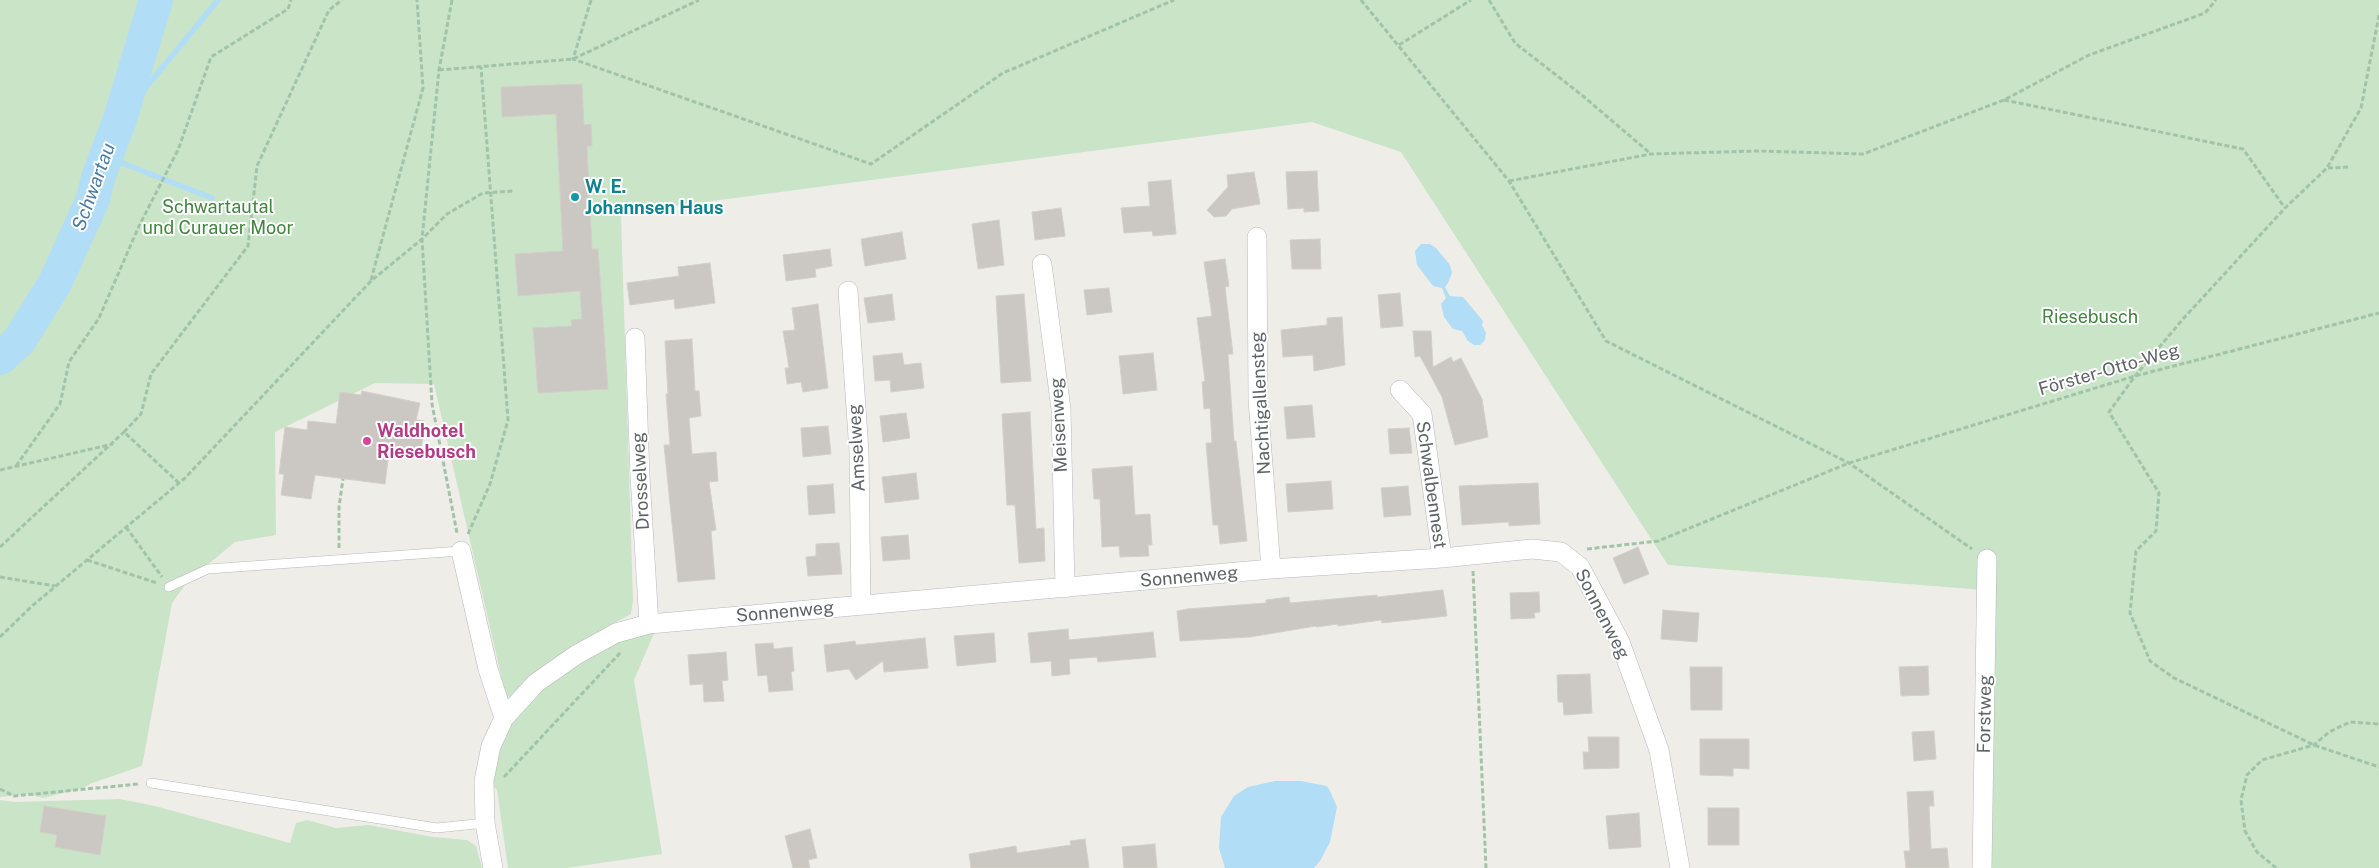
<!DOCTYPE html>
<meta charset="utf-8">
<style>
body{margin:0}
canvas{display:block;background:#efede8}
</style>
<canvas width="2379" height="868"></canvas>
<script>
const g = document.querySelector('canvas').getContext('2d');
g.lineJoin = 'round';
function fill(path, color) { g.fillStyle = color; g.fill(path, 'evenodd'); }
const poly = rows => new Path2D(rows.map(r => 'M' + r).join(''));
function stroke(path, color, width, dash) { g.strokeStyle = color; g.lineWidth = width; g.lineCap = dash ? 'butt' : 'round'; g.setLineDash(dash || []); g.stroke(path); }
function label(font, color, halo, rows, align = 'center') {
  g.font = font + ' "Public Sans",sans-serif'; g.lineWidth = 4; g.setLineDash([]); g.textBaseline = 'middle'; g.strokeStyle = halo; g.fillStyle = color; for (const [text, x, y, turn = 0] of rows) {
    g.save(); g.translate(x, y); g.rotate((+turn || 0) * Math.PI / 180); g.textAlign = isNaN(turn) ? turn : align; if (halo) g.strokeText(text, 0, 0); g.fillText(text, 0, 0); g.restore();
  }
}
fill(poly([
 [0,0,2379,0,2379,868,1989,868,1996,591,1668,565,1401,152,1312,122,621,213,633,601,631,614,572,646,529,678,510,697,506,697,434,384,375,383,275,432,276,535,235,542,188,581,172,603,142,766,92,783,83,788,43,798,27,794,0,797],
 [655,631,634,680,662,854,567,868,508,868,497,790,490,783,497,753,510,721,540,690,579,663,621,640],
 [120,799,155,806,290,843,296,823,307,820,336,828,368,825,433,837,467,840,476,846,482,868,0,868,0,800,14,802]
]), '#cae4c8');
fill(poly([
 [1421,244,1430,244,1436,248,1450,265,1452,273,1448,283,1445,287,1450,296,1463,297,1483,321,1482,325,1486,333,1485,340,1480,345,1474,345,1468,341,1462,331,1453,329,1444,317,1441,304,1446,298,1442,288,1433,286,1417,265,1415,251],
 [1275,781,1301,781,1327,786,1330,791,1337,807,1330,842,1320,861,1314,868,1225,868,1219,848,1221,817,1234,796,1248,787]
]), '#b1ddf6');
stroke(poly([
 [120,119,218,0],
 [107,157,212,198]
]), '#b1ddf6', 5.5);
stroke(poly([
 [0,358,19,341,55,283,93,199,98,178,120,119,156,0]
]), '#b1ddf6', 34);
const building = poly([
 [582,84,584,125,591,124,592,146,587,146,592,249,598,249,608,389,538,393,533,328,572,326,571,320,582,319,580,291,518,296,515,254,563,251,556,114,502,117,501,87,582,84],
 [1317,171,1319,211,1304,212,1304,208,1288,209,1286,172,1317,171],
 [1254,172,1260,204,1232,209,1226,216,1214,217,1207,210,1228,187,1227,175,1254,172],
 [1171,180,1176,234,1153,236,1152,231,1124,233,1121,208,1150,206,1148,182,1171,180],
 [1061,208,1065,236,1035,240,1032,212,1061,208],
 [999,220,1004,265,978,269,972,224,999,220],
 [902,232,906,259,865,266,861,239,902,232],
 [1320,239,1321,269,1292,269,1290,240,1320,239],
 [830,249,832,266,815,269,816,277,786,281,783,255,830,249],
 [1225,259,1229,286,1225,287,1233,354,1228,354,1234,441,1236,441,1247,541,1220,544,1218,525,1213,525,1206,443,1212,443,1210,408,1204,409,1202,382,1205,381,1197,318,1212,316,1204,262,1225,259],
 [710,263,715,303,675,309,674,299,630,305,627,283,679,276,678,267,710,263],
 [1109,288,1112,312,1087,315,1084,290,1109,288],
 [1400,293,1403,326,1381,328,1378,295,1400,293],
 [892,294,895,320,868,323,864,298,892,294],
 [1024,294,1031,381,1001,383,996,296,1024,294],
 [818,304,828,388,803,392,801,382,787,384,785,368,789,368,783,331,795,330,792,308,818,304],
 [1342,317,1345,365,1314,371,1313,355,1283,357,1281,330,1327,325,1327,318,1342,317],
 [1413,331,1431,331,1433,367,1451,357,1453,362,1461,358,1482,399,1488,437,1455,445,1442,397,1420,356,1415,357,1413,331],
 [692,339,695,391,699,391,701,416,689,418,692,454,716,452,718,481,709,482,716,530,711,531,715,579,678,582,664,445,670,445,666,394,668,394,665,341,692,339],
 [902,353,904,365,921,363,924,388,891,392,890,380,875,381,873,356,902,353],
 [1153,353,1157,390,1123,394,1119,356,1153,353],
 [362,391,420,403,416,420,425,421,420,456,389,452,385,484,315,475,311,499,281,495,284,474,279,474,285,427,307,430,308,421,336,424,340,392,361,395,362,391],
 [1312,405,1315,437,1287,439,1284,407,1312,405],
 [1030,412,1036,529,1044,528,1045,561,1019,563,1015,505,1007,505,1002,414,1030,412],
 [906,413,910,438,883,442,880,416,906,413],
 [828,426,831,454,803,457,801,428,828,426],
 [1409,428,1412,453,1390,454,1388,429,1409,428],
 [1132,466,1135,515,1150,514,1152,545,1148,545,1149,556,1120,557,1119,546,1102,547,1100,499,1094,499,1092,469,1132,466],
 [916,473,919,499,885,503,882,477,916,473],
 [1331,481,1333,509,1288,512,1286,484,1331,481],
 [1538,483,1540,524,1509,526,1509,522,1462,525,1459,486,1538,483],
 [833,484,835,513,809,515,807,486,833,484],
 [1408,486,1411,515,1384,517,1381,488,1408,486],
 [908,535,910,559,883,561,881,537,908,535],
 [839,543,842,574,808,576,806,557,816,556,816,544,839,543],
 [1638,547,1649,574,1624,584,1613,558,1638,547],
 [1443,590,1447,616,1382,623,1381,620,1338,626,1338,624,1316,627,1316,626,1250,637,1180,641,1177,611,1187,609,1266,603,1266,600,1289,597,1290,603,1377,595,1377,597,1443,590],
 [1539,592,1540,612,1534,613,1535,618,1511,619,1510,593,1539,592],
 [1663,610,1699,613,1697,642,1661,639,1663,610],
 [1068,629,1069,640,1153,632,1156,657,1098,662,1097,657,1069,659,1070,674,1052,676,1051,661,1031,663,1028,633,1068,629],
 [994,633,996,662,957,666,954,636,994,633],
 [925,638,928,668,884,672,883,661,856,680,849,669,827,672,824,645,855,641,856,645,925,638],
 [773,643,774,649,792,647,794,671,791,672,793,690,769,692,767,675,758,676,755,644,773,643],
 [726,652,728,680,722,681,724,701,704,702,703,684,690,685,688,655,726,652],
 [1928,666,1929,695,1901,696,1899,667,1928,666],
 [1690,667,1722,667,1722,710,1691,710,1690,667],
 [1590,674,1592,713,1564,715,1563,702,1558,702,1557,675,1590,674],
 [1934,731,1936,759,1914,761,1912,732,1934,731],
 [1588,737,1619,737,1619,768,1584,769,1583,752,1589,752,1588,737],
 [1700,739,1749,739,1749,769,1733,768,1733,776,1700,775,1700,739],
 [1933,791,1934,806,1929,806,1931,849,1947,848,1949,868,1906,868,1904,851,1910,851,1907,792,1933,791],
 [44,806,106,816,100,855,55,847,57,835,40,832,44,806],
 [1708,808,1739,808,1739,845,1708,845,1708,808],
 [1639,813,1641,847,1609,849,1606,816,1639,813],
 [810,829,817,858,808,860,810,868,793,868,785,836,810,829],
 [1085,839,1089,868,971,868,969,854,1016,846,1017,853,1071,845,1070,841,1085,839],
 [1155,844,1157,868,1124,868,1122,847,1155,844]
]);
fill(building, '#cbc8c4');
stroke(building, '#d4cfc7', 1);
const service = poly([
 [169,587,208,569,461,551],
 [151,783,437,828,485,823]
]);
const minor = poly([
 [1257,237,1258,400,1271,569],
 [1042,264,1061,409,1065,588],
 [848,291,859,452,861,605],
 [635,338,640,476,649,624],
 [1400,390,1422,414,1442,558],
 [461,551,488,669,504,718],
 [493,868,485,823,484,781,491,746,504,718,536,683,576,655,616,633,649,624,1271,569,1442,558,1532,549,1561,552,1580,567,1620,642,1659,750,1680,868],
 [1982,868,1987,559]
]);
stroke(service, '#b5b8bb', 10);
stroke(minor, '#b5b8bb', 20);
stroke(poly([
 [452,0,439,70,422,239,432,404,457,533],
 [591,0,573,59,871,164,1003,73,1174,0],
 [1361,0,1509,181,1606,341,1849,463,1972,549],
 [1489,0,1515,43,1583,96,1651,154],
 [2379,15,2361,108,2327,168,2285,208,2183,319,2135,376,2109,412,2159,493,2156,531,2136,551,2130,613,2150,661,2174,678,2314,745,2379,767],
 [1399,45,1471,0],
 [439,70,573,59,699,0],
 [2004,100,2243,149,2285,208],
 [2328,168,2350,167],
 [1509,181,1651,154,1757,151,1863,154,2004,100,2089,55,2205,13,2216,0],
 [371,280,423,88,417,0],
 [16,466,60,404,69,362,99,318,139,226,178,150,211,57,288,9,291,0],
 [0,470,113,444],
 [179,483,124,432,141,414,151,374,248,246,257,166,329,10,342,0],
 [126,527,162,577],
 [468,534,490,484,508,420,481,67],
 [0,547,124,432],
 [339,548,339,507,343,479],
 [1587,549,1658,541,1849,463,2135,376,2379,313],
 [87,560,157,583],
 [1473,571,1486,868],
 [0,577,55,586],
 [0,637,32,606,185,478,371,281,422,239,447,214,483,193,514,191],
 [504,777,621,652],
 [0,789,14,796,138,784],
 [2276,868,2257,852,2245,831,2241,800,2247,775,2262,760,2314,745,2329,732,2350,722,2379,724]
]), '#a1c4a9', 3, [5, 2.5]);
stroke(service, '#fff', 9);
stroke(minor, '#fff', 19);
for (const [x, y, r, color] of [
 [575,197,5,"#0f9aa8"],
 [367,441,5,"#d1479c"]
]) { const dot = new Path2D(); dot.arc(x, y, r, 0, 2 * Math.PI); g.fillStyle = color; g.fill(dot); stroke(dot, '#fff', 2); }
label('bold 18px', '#0d838f', '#fff', [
 ["W. E.",585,187],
 ["Johannsen Haus",585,208]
], 'left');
label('18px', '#428440', '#fff', [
 ["Schwartautal",218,207],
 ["und Curauer Moor",218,228],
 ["Riesebusch",2090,317]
]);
label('18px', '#5f6366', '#fff', [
 ["Förster-Otto-Weg",2109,370,-16],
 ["Nachtigallensteg",1261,403,-93],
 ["Meisenweg",1059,425,-93],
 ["Amselweg",857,448,-93],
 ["Drosselweg",641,481,-93],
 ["Schwalbennest",1431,485,82],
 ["Sonnenweg",1189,577,-5],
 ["Sonnenweg",785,612,-5],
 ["Sonnenweg",1602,614,63],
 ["Forstweg",1985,714,-89]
]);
label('bold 18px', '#b23c85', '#fff', [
 ["Waldhotel",377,431],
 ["Riesebusch",377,452]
], 'left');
label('italic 19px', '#4c7a9f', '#fff', [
 ["Schwartau",94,187,-70]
]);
</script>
